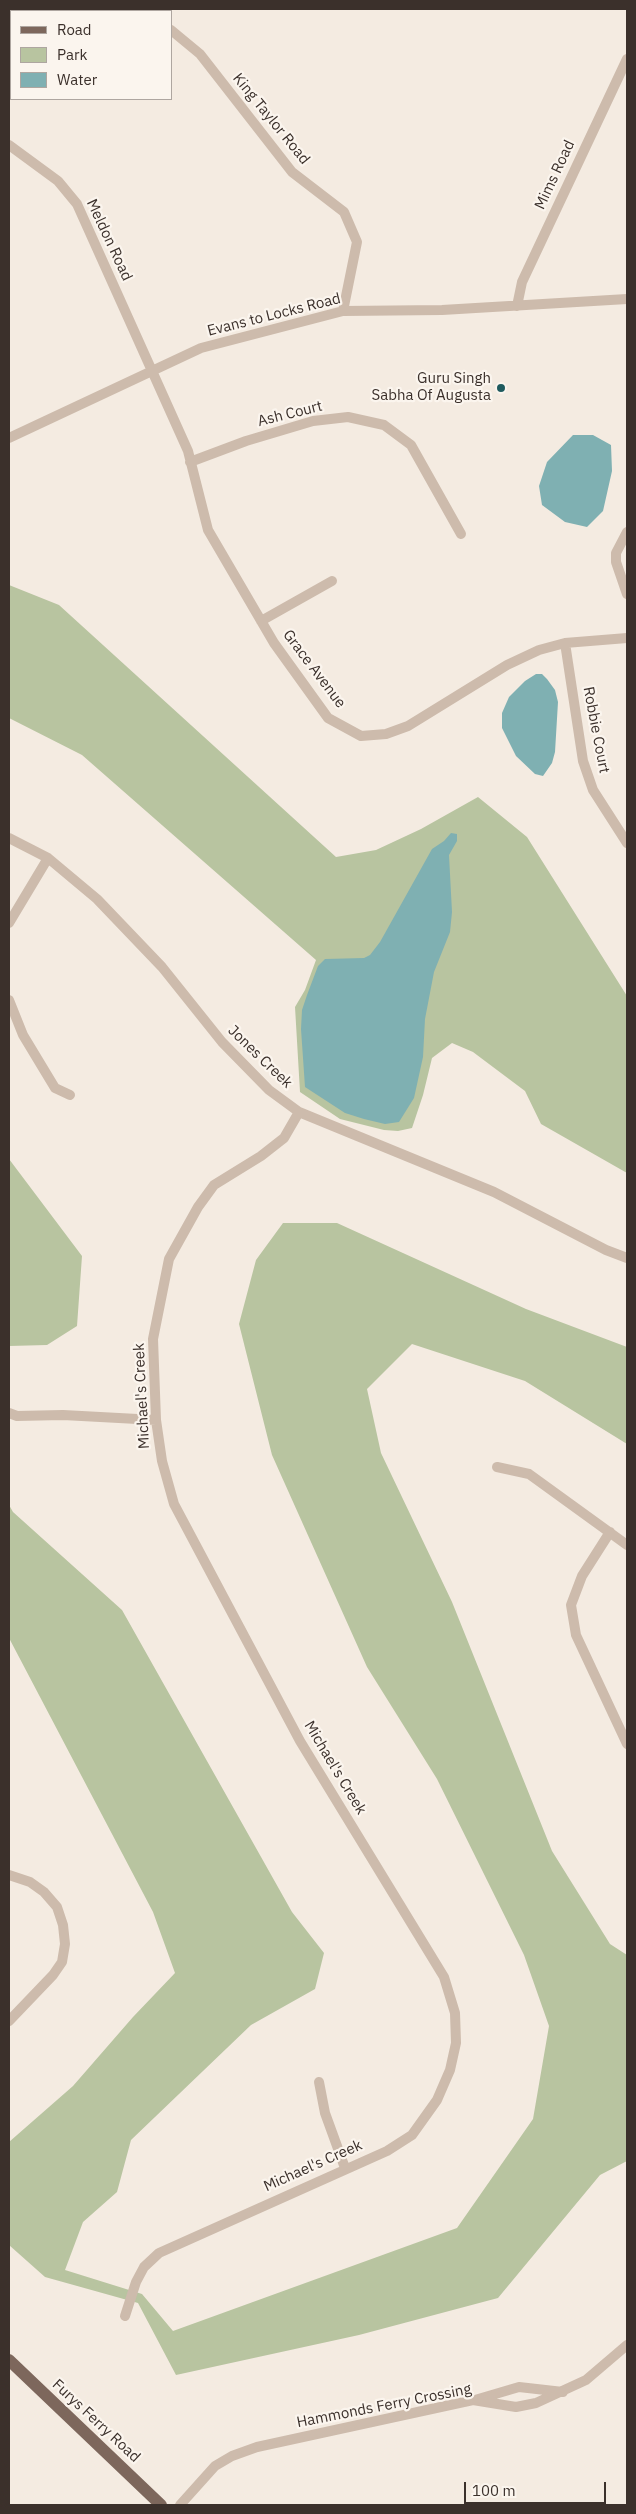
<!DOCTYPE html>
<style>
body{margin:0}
#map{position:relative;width:636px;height:2514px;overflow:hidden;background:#f4ebe1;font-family:"IBM Plex Sans",sans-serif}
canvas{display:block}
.frame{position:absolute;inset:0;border:10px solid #3b302b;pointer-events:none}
.legend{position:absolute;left:10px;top:10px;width:162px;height:90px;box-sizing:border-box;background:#fbf5ee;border:1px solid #aea6a0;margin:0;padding:6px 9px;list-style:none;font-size:15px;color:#3b302b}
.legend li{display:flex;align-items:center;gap:10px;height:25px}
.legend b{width:25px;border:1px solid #aea6a0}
.scale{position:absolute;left:464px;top:2482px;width:142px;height:22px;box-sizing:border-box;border:2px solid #3b302b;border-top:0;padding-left:6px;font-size:15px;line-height:18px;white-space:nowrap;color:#3b302b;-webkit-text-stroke:4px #fbf5ee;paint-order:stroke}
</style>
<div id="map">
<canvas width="636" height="2514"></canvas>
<div class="frame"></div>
<ul class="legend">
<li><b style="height:6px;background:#7d675c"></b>Road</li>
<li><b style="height:14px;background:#b8c4a0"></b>Park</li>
<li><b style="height:14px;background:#7fb0b2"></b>Water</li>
</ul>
<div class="scale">100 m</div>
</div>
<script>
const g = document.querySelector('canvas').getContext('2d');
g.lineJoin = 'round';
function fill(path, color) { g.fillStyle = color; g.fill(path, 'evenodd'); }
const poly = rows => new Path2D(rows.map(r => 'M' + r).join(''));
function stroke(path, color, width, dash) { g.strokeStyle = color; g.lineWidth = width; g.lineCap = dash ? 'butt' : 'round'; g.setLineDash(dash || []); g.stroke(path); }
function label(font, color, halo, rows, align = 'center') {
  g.font = font + ' "IBM Plex Sans",sans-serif'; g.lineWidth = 4.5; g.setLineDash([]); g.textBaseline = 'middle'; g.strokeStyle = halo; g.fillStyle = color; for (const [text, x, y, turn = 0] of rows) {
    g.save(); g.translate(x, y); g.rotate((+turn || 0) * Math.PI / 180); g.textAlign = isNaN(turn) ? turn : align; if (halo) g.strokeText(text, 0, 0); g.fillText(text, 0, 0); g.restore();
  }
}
fill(poly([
 [9,585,59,605,336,857,376,850,421,829,478,797,527,837,627,996,627,1173,541,1124,525,1091,473,1052,452,1043,432,1058,423,1095,412,1128,398,1131,384,1130,340,1119,300,1092,295,1007,305,990,316,960,82,755,9,718],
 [9,1159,82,1256,77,1326,47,1345,9,1346],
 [283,1223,337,1223,526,1309,627,1347,627,1444,525,1381,412,1344,367,1389,381,1453,452,1602,552,1851,610,1944,627,1955,627,2161,600,2175,498,2298,359,2335,176,2375,138,2303,45,2277,9,2245,9,2142,73,2086,133,2017,175,1973,153,1912,9,1638,9,1505,13,1512,122,1610,292,1912,324,1953,315,1989,251,2025,131,2140,117,2192,83,2222,65,2270,142,2294,173,2331,457,2228,533,2119,549,2026,524,1955,437,1779,367,1667,272,1455,239,1324,256,1260]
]), '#b8c4a0');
fill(poly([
 [573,435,593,435,611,445,612,471,603,511,587,527,565,522,542,505,539,486,547,462],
 [536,674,542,674,547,679,555,690,558,702,555,752,552,763,543,776,535,774,516,756,502,728,502,713,509,697,525,681],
 [451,833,457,834,457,841,449,855,452,912,450,932,434,972,425,1019,423,1057,414,1098,399,1122,385,1124,364,1119,345,1113,305,1087,301,1029,302,1010,307,995,318,966,325,959,364,958,370,955,380,942,432,849,444,841]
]), '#7fb0b2');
stroke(poly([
 [147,9,150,11],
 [171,30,200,54,292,172,344,212,357,242,343,311],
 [9,145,58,181,77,204,188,451,208,530,274,643,328,718,361,736,386,734,408,726,507,665,539,650,565,643,627,638],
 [517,306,522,282,627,59],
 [9,438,201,348,343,311,442,310,627,299],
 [190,462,246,441,313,421,348,417,384,425,411,445,461,534],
 [627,532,616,553,616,562,627,594],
 [261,621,332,581],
 [565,643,583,761,593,790,627,843],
 [9,838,48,858,97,899,162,967,222,1042,269,1090,299,1112,494,1192,606,1250,627,1258],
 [9,923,48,858],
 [9,1000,23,1035,55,1088,70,1095],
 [9,1413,17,1416,63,1415,156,1420],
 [497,1467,529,1474,627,1545],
 [610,1532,582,1576,571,1605,576,1635,627,1744],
 [9,1875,30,1882,44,1892,57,1907,63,1925,65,1944,62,1962,53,1975,9,2021],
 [319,2082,325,2113,345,2168],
 [125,2316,136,2282,144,2267,159,2253,387,2151,412,2135,437,2100,450,2070,456,2043,455,2013,444,1977,300,1741,174,1504,162,1461,156,1420,153,1339,169,1259,198,1207,214,1185,261,1156,284,1138,299,1112],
 [475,2400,519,2387,563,2392],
 [180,2505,215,2466,232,2456,257,2447,473,2400,516,2407,536,2403,586,2380,627,2345]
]), '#cdbbac', 10);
stroke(poly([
 [9,2360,161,2505]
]), '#7d675c', 12);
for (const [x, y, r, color] of [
 [501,388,5,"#1f5a5e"]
]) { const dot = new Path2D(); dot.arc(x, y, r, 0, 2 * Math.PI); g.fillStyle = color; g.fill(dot); stroke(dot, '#fbf5ee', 2); }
label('15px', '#3b302b', '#fbf5ee', [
 ["King Taylor Road",271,119,51],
 ["Mims Road",555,175,-65],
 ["Meldon Road",109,240,65],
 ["Evans to Locks Road",274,315,-14],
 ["Ash Court",290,414,-14],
 ["Grace Avenue",314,669,53],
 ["Robbie Court",596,730,79],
 ["Jones Creek",260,1057,44],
 ["Michael's Creek",142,1396,-93],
 ["Michael's Creek",335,1768,59],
 ["Michael's Creek",313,2166,-24],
 ["Hammonds Ferry Crossing",384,2406,-11],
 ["Furys Ferry Road",96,2421,43]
]);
label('15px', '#3b302b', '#fbf5ee', [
 ["Guru Singh",491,379],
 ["Sabha Of Augusta",491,396]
], 'right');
</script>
